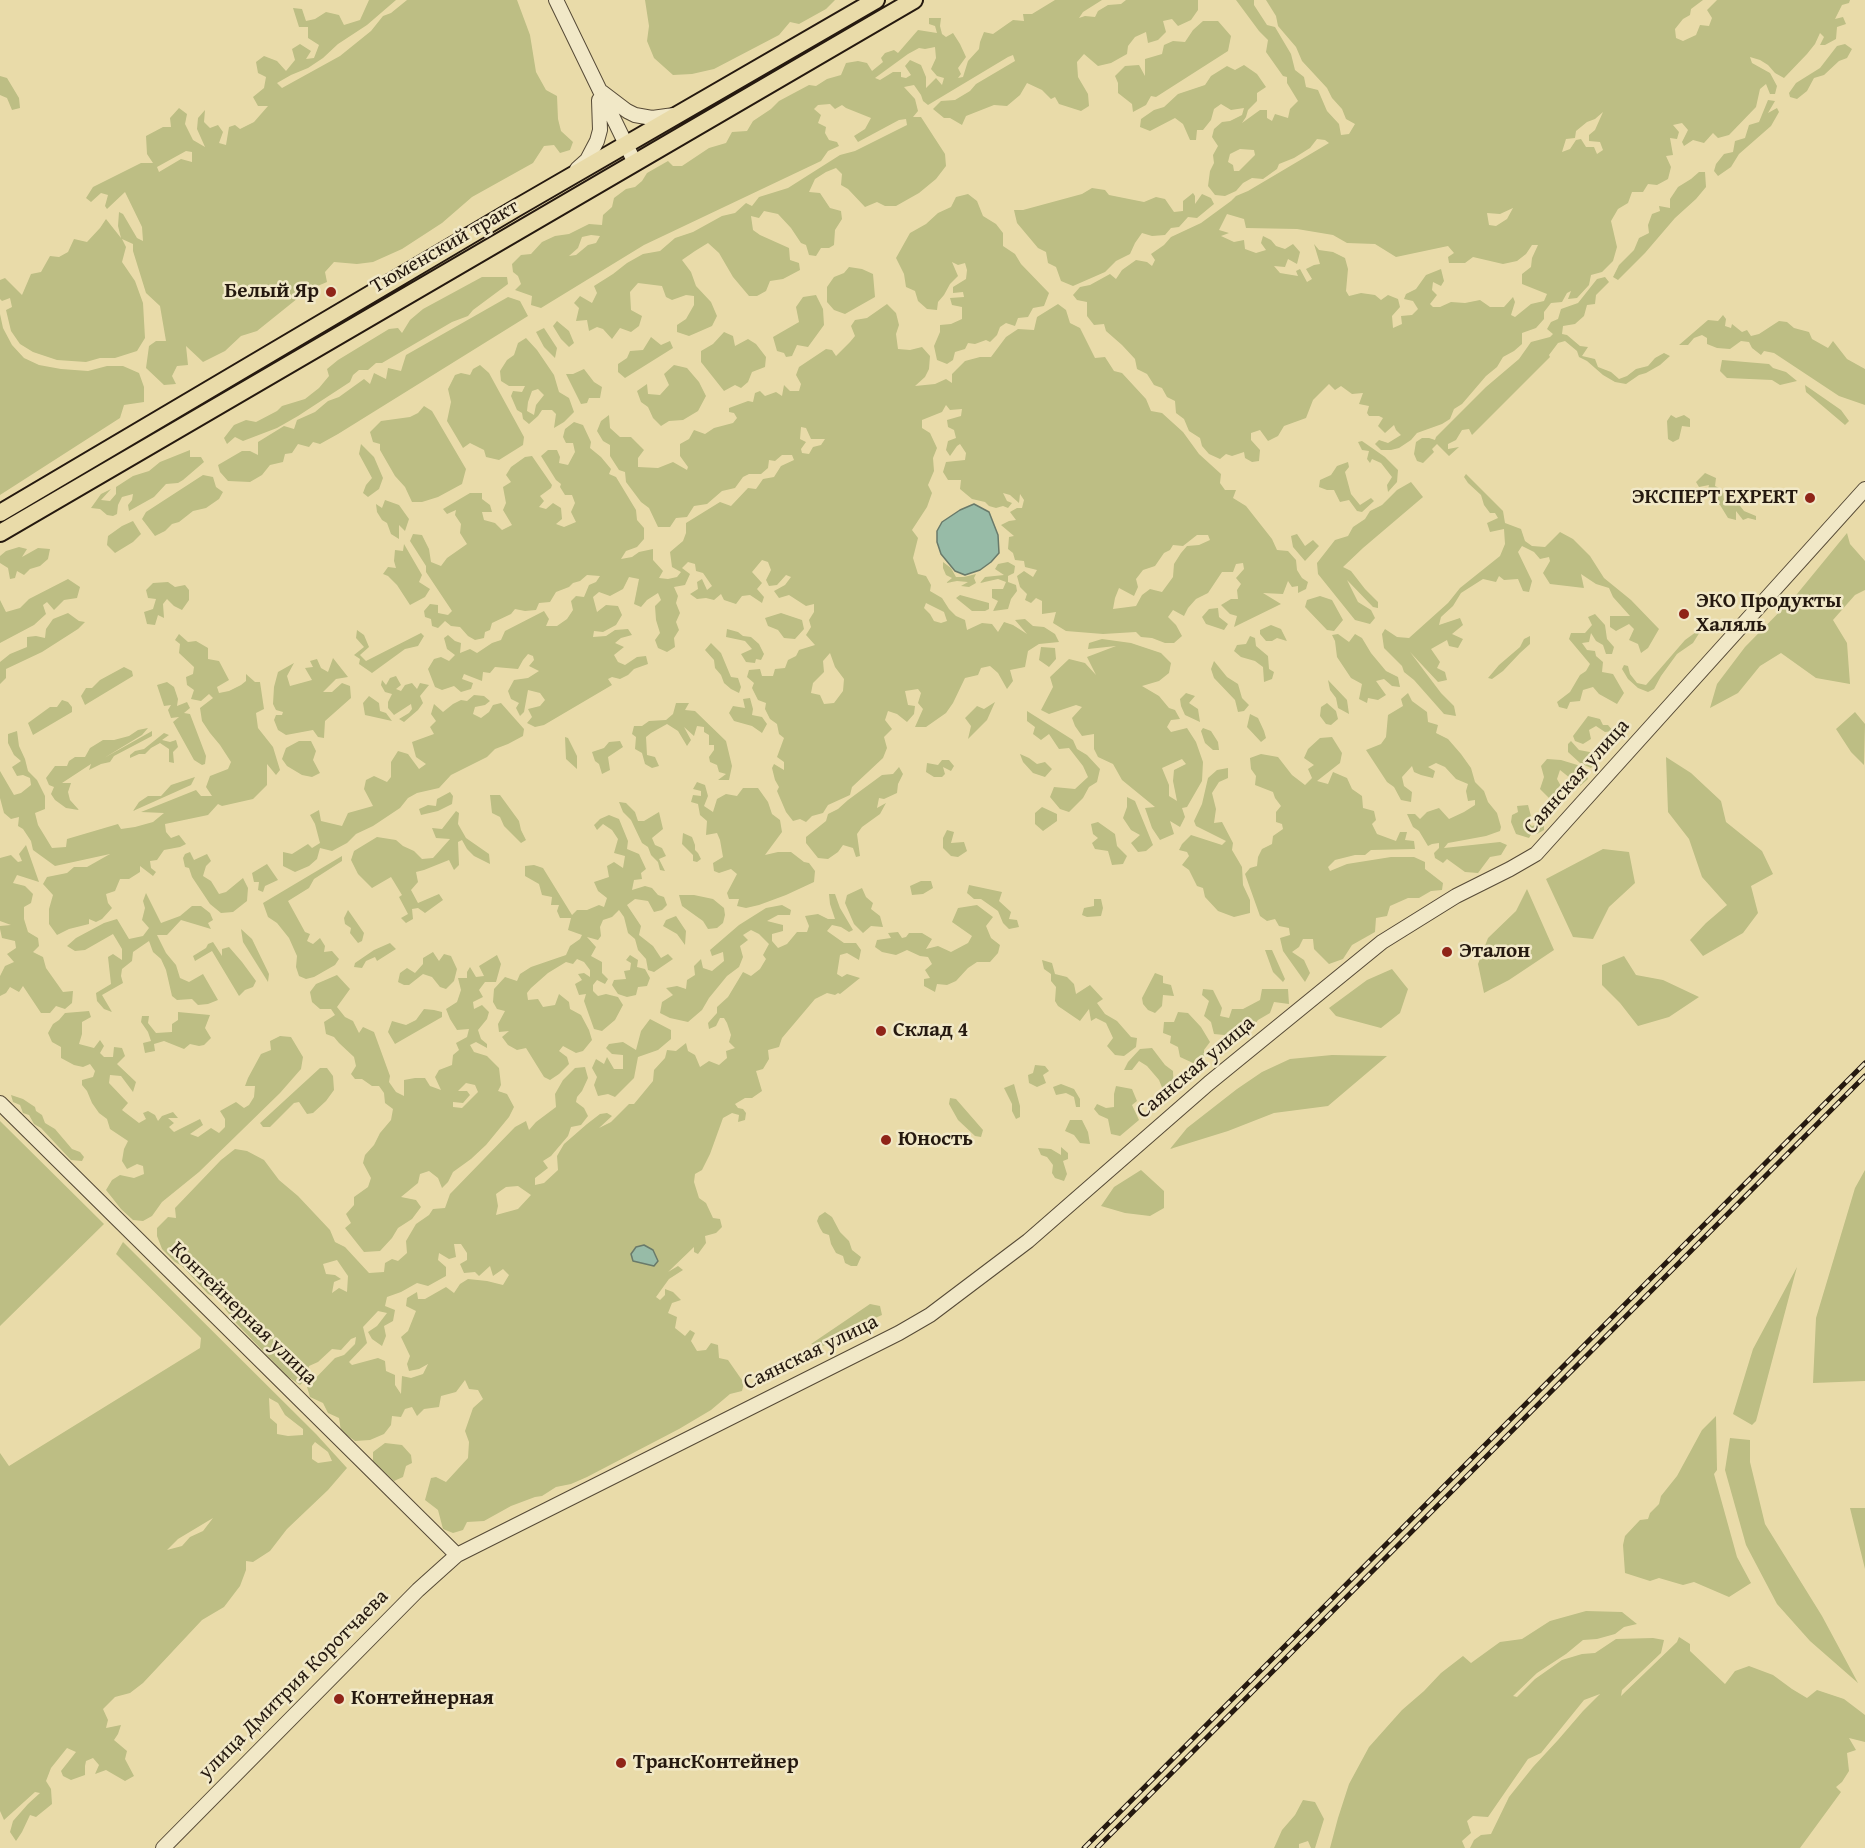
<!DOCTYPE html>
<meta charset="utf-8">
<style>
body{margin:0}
canvas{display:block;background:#e9dba9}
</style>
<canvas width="1865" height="1848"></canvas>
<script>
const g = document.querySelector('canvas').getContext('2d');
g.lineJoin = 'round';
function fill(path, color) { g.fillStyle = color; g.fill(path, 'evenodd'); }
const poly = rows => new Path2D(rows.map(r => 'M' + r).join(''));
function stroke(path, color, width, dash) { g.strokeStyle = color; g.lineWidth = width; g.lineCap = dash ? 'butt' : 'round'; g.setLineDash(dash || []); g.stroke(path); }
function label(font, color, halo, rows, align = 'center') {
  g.font = font + ' "Gentium Book Plus",serif'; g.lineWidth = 5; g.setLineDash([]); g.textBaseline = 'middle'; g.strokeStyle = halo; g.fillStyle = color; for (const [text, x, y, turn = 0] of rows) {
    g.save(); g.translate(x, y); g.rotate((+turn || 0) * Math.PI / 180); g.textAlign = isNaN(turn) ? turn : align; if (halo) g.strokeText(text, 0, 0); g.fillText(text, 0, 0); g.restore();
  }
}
fill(poly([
 [369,0,396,0,367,25,338,44,323,58,308,68,291,75,277,83,282,88,340,56,371,31,383,16,391,13,407,0,517,0,530,35,536,72,546,90,557,96,558,119,561,131,573,142,570,150,560,153,554,145,544,146,533,163,472,197,442,223,402,249,373,262,357,264,334,262,325,272,327,282,308,290,257,331,241,336,225,351,203,362,186,346,188,365,177,366,172,376,176,384,164,385,146,368,149,346,156,341,166,341,160,306,146,293,133,251,133,244,122,239,126,247,122,262,135,281,143,303,145,338,137,351,115,358,100,358,86,362,57,360,33,352,20,344,11,331,6,310,12,307,10,298,2,301,0,299,0,280,5,278,22,295,31,274,41,272,50,256,59,257,68,252,74,239,87,242,100,228,106,219,121,238,118,226,119,212,123,214,137,238,143,241,142,227,125,192,107,209,105,206,108,195,101,193,91,202,86,198,93,187,141,163,153,163,147,154,146,136,163,127,171,127,170,118,179,108,187,114,185,124,193,140,205,147,197,129,198,118,205,110,204,122,210,128,218,125,223,132,219,143,226,145,229,127,235,125,240,129,254,122,268,106,258,106,253,97,264,88,266,77,258,73,256,62,264,56,277,61,286,71,295,60,292,49,300,44,311,51,306,59,314,58,319,45,308,38,308,27,299,27,293,8,302,9,306,21,315,19,326,12,339,15,344,25,360,20],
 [186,151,192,152,192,162,181,159,159,172,157,167],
 [645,0,835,0,826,9,799,24,790,22,779,35,714,69,692,74,673,75,654,58,647,41,649,26],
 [1055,0,1102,0,1083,12,1079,18,1085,16,1095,17,1098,11,1108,5,1121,4,1126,0,1198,0,1198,10,1191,20,1178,26,1172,19,1163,21,1166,32,1158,40,1148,43,1146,32,1135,37,1128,46,1127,54,1111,63,1098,66,1084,54,1077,62,1078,77,1088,94,1089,106,1081,111,1059,104,1055,97,1051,99,1042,90,1027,83,1020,95,1007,106,994,105,966,116,962,125,950,118,944,118,933,109,941,101,955,100,970,91,976,84,1015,61,1013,55,1008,57,928,105,923,101,921,95,914,85,904,87,915,99,918,111,913,117,921,117,945,154,946,166,936,179,919,193,896,206,885,206,877,202,865,207,848,189,841,185,842,174,836,168,826,172,815,179,809,192,820,193,830,208,841,211,842,219,835,230,834,245,829,248,821,248,816,256,809,255,806,245,801,243,791,228,778,214,764,211,759,218,751,216,753,230,760,235,789,248,790,260,799,263,800,270,783,279,770,281,766,291,757,296,749,296,733,277,719,253,708,243,695,251,682,260,691,272,696,286,711,302,717,316,712,326,696,333,689,336,677,332,677,325,686,319,694,305,694,296,686,295,672,300,666,297,662,286,638,283,630,292,631,310,642,316,639,326,631,332,620,328,612,339,603,329,597,327,589,331,587,320,576,321,579,308,574,303,580,296,592,303,597,293,594,286,613,274,627,263,643,254,660,251,675,238,693,232,722,216,735,213,746,203,752,206,759,197,788,188,840,155,855,151,907,125,906,119,899,120,858,142,854,136,865,129,871,118,846,108,842,105,835,109,830,104,818,105,814,109,821,115,818,123,826,127,825,133,829,140,837,142,839,146,828,151,821,161,644,245,541,308,531,305,532,296,515,290,521,284,518,276,513,272,512,264,521,255,531,254,542,242,555,236,569,234,589,224,602,225,603,215,612,207,614,198,626,189,635,187,642,181,647,173,668,161,673,166,682,166,709,148,726,143,732,132,747,131,753,121,771,109,779,101,809,85,816,86,827,79,841,75,846,63,858,61,867,63,872,71,883,62,881,58,885,53,894,50,898,53,918,30,937,33,935,26,929,24,929,18,941,18,940,26,942,34,946,37,953,33,960,44,966,57,958,68,961,74,958,78,963,77,968,61,979,49,980,42,984,32,993,34,1013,20,1024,21,1023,14,1032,14],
 [935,47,936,58,931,69,937,76,944,78,942,85,936,78,926,88,926,77,921,65,910,60,905,66,911,75,906,78,901,77,901,72,893,72,880,80,875,78,908,54,919,48,925,49],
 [591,235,600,236,596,243,588,245,576,255,569,256,578,248,582,237],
 [1236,0,1254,0,1254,5,1267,25,1275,27,1291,54,1295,70,1304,77,1306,87,1318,90,1327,111,1339,124,1341,135,1349,134,1355,124,1346,119,1342,109,1332,98,1327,88,1302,61,1296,47,1278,26,1276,16,1266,0,1703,0,1691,9,1690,15,1683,19,1675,29,1676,38,1683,41,1696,35,1700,25,1709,26,1712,18,1707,10,1717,0,1850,0,1849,3,1842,5,1835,19,1843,17,1846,24,1837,27,1836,39,1825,45,1820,45,1824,37,1820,33,1815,44,1807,54,1784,78,1775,73,1768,65,1760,60,1750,57,1752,63,1770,73,1777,86,1775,94,1770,94,1766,84,1760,89,1756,107,1729,135,1718,138,1713,133,1704,143,1693,140,1684,146,1682,142,1688,130,1682,123,1673,125,1679,132,1677,139,1670,138,1673,155,1666,156,1671,167,1668,179,1657,185,1648,184,1643,192,1632,192,1628,203,1618,209,1611,221,1617,247,1613,261,1602,272,1591,275,1589,285,1577,298,1568,299,1571,291,1567,293,1562,302,1551,303,1544,312,1544,319,1536,328,1522,333,1522,344,1514,351,1503,357,1497,367,1486,376,1462,404,1454,409,1450,419,1442,424,1417,433,1411,440,1399,448,1391,450,1381,450,1375,444,1379,440,1388,443,1401,435,1396,430,1394,425,1385,433,1378,426,1383,418,1379,416,1369,416,1367,413,1369,406,1359,404,1363,393,1352,394,1341,386,1335,390,1329,384,1313,400,1306,418,1284,426,1278,436,1268,441,1260,430,1251,433,1251,440,1260,450,1259,461,1252,462,1245,458,1244,452,1232,456,1226,454,1220,459,1209,454,1202,446,1200,438,1189,431,1184,419,1176,413,1175,401,1167,397,1162,388,1154,385,1147,374,1137,369,1135,359,1122,345,1106,331,1104,324,1094,325,1087,316,1087,302,1077,300,1073,295,1080,287,1090,285,1110,274,1116,279,1122,270,1136,260,1147,262,1152,266,1155,260,1151,254,1164,245,1171,237,1201,223,1231,201,1236,196,1248,191,1329,143,1325,140,1317,139,1310,148,1294,158,1279,164,1277,169,1263,179,1252,178,1243,183,1236,191,1225,196,1215,195,1208,186,1210,171,1214,163,1213,155,1218,146,1212,137,1214,129,1222,122,1230,121,1242,115,1244,108,1231,110,1221,104,1214,109,1211,120,1203,130,1197,130,1196,140,1190,140,1183,124,1175,118,1150,131,1140,127,1141,119,1154,110,1164,107,1178,94,1205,85,1211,76,1227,66,1235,70,1244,65,1257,74,1266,87,1257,93,1257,101,1248,110,1246,117,1242,123,1260,110,1267,110,1267,118,1272,121,1275,114,1288,118,1290,109,1298,101,1287,83,1287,77,1283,76,1266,52,1268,40,1259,31],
 [1603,112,1595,130,1589,135,1589,141,1600,142,1603,150,1597,154,1594,147,1586,147,1581,139,1576,140,1570,149,1562,152,1566,139,1575,138,1576,131,1587,122,1595,119],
 [1240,149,1254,150,1255,155,1239,171,1234,171,1233,165,1228,162,1230,154],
 [1513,208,1507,219,1496,226,1489,225,1487,213,1500,214],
 [1227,214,1244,219,1246,228,1297,229,1333,235,1347,243,1375,244,1396,257,1448,246,1454,253,1448,257,1449,263,1465,263,1473,257,1503,264,1517,261,1526,254,1532,245,1538,245,1532,258,1531,267,1522,274,1522,284,1547,294,1544,301,1531,304,1515,317,1511,315,1515,302,1513,297,1504,307,1490,307,1480,300,1465,303,1451,302,1440,307,1433,307,1430,304,1437,295,1432,290,1433,282,1441,286,1444,281,1441,269,1426,275,1416,289,1406,294,1404,299,1413,301,1418,309,1412,315,1401,316,1402,324,1393,328,1392,316,1400,307,1398,299,1388,295,1381,300,1375,295,1361,293,1349,296,1346,291,1348,269,1345,258,1333,252,1319,250,1314,244,1320,264,1314,265,1306,269,1312,279,1307,282,1300,269,1296,271,1298,276,1280,273,1274,266,1285,267,1288,259,1297,264,1300,252,1293,244,1285,249,1276,246,1271,240,1263,236,1261,243,1266,250,1256,253,1245,249,1244,240,1234,242,1221,236,1229,233,1219,230],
 [1203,21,1218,21,1231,36,1228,51,1156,97,1151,96,1146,105,1133,112,1132,104,1118,93,1118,83,1115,76,1125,66,1139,65,1145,76,1145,59,1162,54,1164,45,1173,41,1185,42,1193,30],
 [1845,44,1852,49,1847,58,1839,61,1824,75,1814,78,1807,91,1797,99,1790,97,1789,93,1796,83,1820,68,1837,46],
 [0,76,7,78,19,98,20,108,12,110,7,98,0,95],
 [1768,100,1775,101,1768,113,1777,108,1779,112,1771,126,1739,154,1731,167,1718,176,1714,171,1716,164,1724,154,1733,152,1735,141,1745,138,1749,125,1759,122],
 [1699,172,1705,172,1706,187,1696,199,1675,218,1645,253,1618,280,1613,277,1619,265,1634,250,1639,238,1649,233,1648,225,1652,214,1660,211,1659,206,1670,208,1670,199,1678,187,1691,179],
 [1092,188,1105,190,1109,195,1144,202,1156,197,1165,199,1174,212,1183,211,1183,201,1193,193,1195,196,1195,204,1202,194,1211,198,1214,204,1197,218,1188,217,1179,227,1171,228,1165,235,1152,236,1142,233,1135,243,1130,254,1116,261,1105,272,1073,286,1061,281,1056,267,1048,263,1046,252,1038,248,1017,223,1014,210,1023,210,1082,194],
 [968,194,977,201,983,216,996,224,1003,233,1003,246,1015,254,1021,264,1049,293,1044,306,1033,308,1028,317,1018,318,1015,326,1006,323,1000,327,997,335,990,342,986,340,975,344,968,343,965,349,955,352,953,360,947,364,937,360,934,346,940,332,940,325,951,324,962,319,962,307,952,305,950,298,964,297,963,292,953,293,953,287,966,279,967,270,965,263,958,265,952,262,958,276,950,284,944,295,938,302,937,310,927,309,918,301,915,291,906,287,904,274,896,258,910,233,926,224,938,213,951,207,956,197],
 [849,267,862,269,873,274,875,297,845,314,834,310,827,302,827,287,834,277,844,273],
 [482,277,507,277,508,284,473,310,468,316,452,322,382,363,376,363,368,370,359,370,353,375,350,382,298,416,277,428,243,441,235,437,227,444,224,438,234,425,246,420,256,422,277,411,282,406,305,399,319,388,329,376,327,369,338,360,389,329,398,328,402,333,410,320,423,309],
 [1605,277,1609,282,1596,295,1595,304,1587,305,1584,316,1575,324,1563,326,1562,334,1567,335,1580,346,1588,347,1582,356,1595,359,1598,367,1611,372,1619,379,1627,376,1636,369,1648,366,1655,358,1664,353,1670,356,1660,365,1646,373,1639,375,1626,384,1615,382,1603,375,1587,361,1579,357,1577,351,1565,341,1558,343,1549,355,1550,357,1472,435,1469,429,1462,430,1456,440,1448,444,1448,449,1459,447,1449,456,1437,444,1432,449,1434,452,1423,463,1417,461,1414,454,1416,442,1422,438,1429,438,1435,440,1436,437,1486,387,1519,359,1531,342,1550,337,1553,334,1547,329,1551,322,1558,319,1561,309,1578,303,1597,279],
 [816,295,823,309,824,325,808,347,797,345,792,356,786,357,784,353,777,351,773,337,799,322,796,307,803,297],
 [508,297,520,301,528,316,338,434,320,444,313,442,309,447,298,444,292,453,285,454,283,462,270,465,262,475,250,482,228,481,220,472,218,465,242,451,250,451,258,455,258,442,284,426,294,429,297,420,315,412,328,401,339,397,364,379,370,384,374,373,386,379,388,368,401,371,406,355],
 [887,304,896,313,899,325,896,334,898,349,910,350,922,347,930,356,929,369,925,377,915,386,935,384,946,379,952,383,952,374,965,361,980,357,991,357,1006,337,1018,329,1034,330,1037,317,1058,304,1066,310,1070,323,1080,328,1095,358,1105,357,1114,371,1122,373,1146,399,1151,411,1162,413,1183,432,1199,454,1221,474,1220,483,1225,490,1236,490,1233,498,1246,506,1272,539,1277,550,1288,551,1296,560,1297,570,1302,578,1308,582,1306,589,1298,593,1298,586,1292,587,1288,581,1283,594,1263,593,1281,604,1234,627,1237,616,1230,614,1221,605,1231,599,1238,599,1237,590,1241,584,1236,578,1244,569,1243,563,1236,564,1233,572,1222,572,1208,593,1196,599,1188,608,1184,616,1173,610,1168,617,1176,625,1182,636,1174,643,1165,643,1152,638,1141,637,1136,632,1103,634,1066,631,1053,623,1056,612,1042,614,1042,601,1036,598,1031,603,1025,600,1027,594,1020,587,1017,576,1024,571,1033,577,1037,570,1025,567,1024,561,1015,560,1013,553,1008,549,1009,537,1014,536,1001,525,1009,521,1016,520,1010,512,1017,508,1022,508,1024,500,1020,494,1019,503,1010,495,1003,493,1007,501,1012,503,1008,508,1003,506,996,508,989,506,985,502,972,499,960,489,961,480,948,480,943,472,946,462,965,460,966,453,960,444,957,446,950,456,946,450,948,441,956,438,954,430,948,427,947,420,961,416,962,409,950,410,946,405,942,412,922,420,922,428,930,433,937,448,933,458,934,471,928,485,932,493,927,507,912,530,918,538,913,558,918,574,926,576,931,585,930,591,942,598,949,609,956,616,965,620,967,630,982,623,992,624,998,632,1004,622,1013,625,1027,634,1015,620,1025,619,1033,626,1044,627,1055,634,1059,642,1039,644,1028,651,1025,667,1010,670,1013,681,1007,689,998,673,990,666,981,668,978,675,965,678,953,703,946,713,926,727,915,727,923,709,918,703,921,693,918,689,905,691,908,705,915,706,914,714,907,722,897,714,888,711,885,720,892,729,884,737,887,748,883,758,852,787,850,795,828,805,823,813,812,816,806,822,800,819,793,821,786,812,777,791,779,787,775,780,772,768,774,764,784,770,784,762,777,757,784,738,779,734,777,724,770,719,765,709,766,703,758,700,752,688,754,683,747,677,749,670,760,669,762,676,773,676,775,669,785,668,788,660,796,656,799,650,815,645,806,635,811,627,809,620,814,612,814,604,806,606,789,595,779,598,774,591,785,585,791,577,786,575,777,585,769,586,766,580,771,570,768,562,762,560,752,572,762,583,757,589,764,597,762,603,750,595,742,596,736,604,724,600,721,594,714,600,706,598,697,599,690,594,698,589,697,582,702,579,707,590,712,586,703,573,696,571,695,564,688,562,682,568,690,574,685,585,674,587,678,596,676,603,680,613,676,622,679,630,674,638,675,647,667,652,658,648,655,640,660,633,656,620,655,606,661,600,658,593,647,600,641,607,634,604,639,579,629,577,623,589,610,596,599,592,593,597,597,612,606,605,618,606,622,615,616,625,603,632,594,631,593,637,606,636,615,630,628,629,632,635,621,638,615,643,624,647,614,655,618,662,625,665,637,657,646,656,648,664,634,669,628,675,620,679,612,677,608,679,612,685,544,725,535,727,527,723,532,717,528,709,540,706,545,700,540,693,528,690,524,712,520,716,516,708,519,703,511,699,508,691,514,680,528,678,539,671,529,666,534,660,533,656,528,654,523,660,518,669,495,667,490,673,483,672,482,681,464,674,462,679,473,683,471,689,461,692,454,686,442,690,435,687,428,669,434,659,441,657,449,661,455,655,447,649,444,638,448,635,455,641,461,643,460,653,470,649,477,653,492,643,501,640,505,631,544,611,549,619,546,626,557,626,567,619,573,610,571,601,576,596,584,597,589,585,596,582,600,576,587,575,580,581,573,583,569,587,556,592,550,602,539,603,536,610,525,611,515,609,511,614,492,623,490,630,485,632,484,638,475,640,468,636,460,627,451,626,445,621,438,628,432,626,431,619,425,617,424,611,430,604,438,605,438,613,448,615,452,611,426,572,426,566,410,541,413,534,422,535,429,549,431,562,441,566,447,558,467,544,460,533,461,524,455,515,456,510,447,514,443,509,470,493,482,493,482,499,490,505,492,512,482,512,484,520,495,523,502,530,512,525,503,510,506,503,503,487,511,482,506,475,511,467,525,457,532,456,552,485,551,488,540,496,544,501,539,507,546,509,553,503,561,508,562,519,556,524,564,527,576,522,571,512,575,503,572,495,565,495,560,487,561,484,556,480,541,456,548,450,557,450,560,457,559,463,568,465,575,452,573,443,566,443,563,437,565,429,574,422,583,425,591,442,590,448,601,457,611,469,609,474,616,477,636,510,637,520,644,528,644,539,637,547,626,551,621,559,632,557,639,552,653,549,653,560,663,571,659,578,668,579,677,577,681,572,672,567,670,552,683,541,686,533,686,523,720,502,731,506,748,488,756,489,763,479,774,477,781,466,794,460,792,455,782,455,775,461,769,460,768,468,761,474,749,474,743,477,735,488,722,491,707,504,694,506,687,517,676,518,670,527,658,527,649,508,641,502,626,482,625,472,619,470,610,456,610,445,603,441,597,431,601,421,609,415,610,428,620,437,631,437,644,450,638,458,638,467,658,468,673,462,687,470,688,467,680,456,680,444,689,439,694,430,705,434,714,428,733,423,737,418,734,413,729,412,729,408,748,401,753,402,755,393,760,391,765,396,776,392,782,396,784,385,790,391,799,391,801,384,796,375,799,367,826,349,832,350,836,356,850,342,855,336,851,326,855,320,867,318],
 [801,427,806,428,811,439,825,439,821,445,813,447,809,454,802,453,801,449,806,442,800,439],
 [1208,535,1210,540,1199,545,1187,546,1181,553,1174,564,1173,577,1162,592,1150,589,1142,595,1136,606,1113,609,1115,598,1119,588,1134,596,1138,587,1136,579,1143,570,1155,566,1164,553,1170,550,1173,545,1183,546,1197,535],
 [926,603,944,612,947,621,941,623,934,621,930,614,924,608],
 [830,653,835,667,844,679,843,691,834,703,824,704,820,695,811,693,813,683,824,672,823,661],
 [0,314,3,328,12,345,24,358,39,365,61,369,88,371,107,366,123,366,139,373,144,387,144,402,124,405,120,418,0,495],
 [1723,315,1726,319,1725,326,1731,328,1732,324,1742,332,1747,330,1751,336,1759,334,1779,321,1787,322,1794,328,1809,332,1812,339,1828,348,1833,341,1847,359,1865,369,1865,405,1839,396,1774,353,1764,351,1761,355,1752,348,1749,342,1741,341,1730,349,1717,348,1707,344,1707,338,1702,335,1694,338,1688,345,1679,345,1708,320,1718,321],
 [557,321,569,331,574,343,569,347,561,339,553,326],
 [544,328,557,348,555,358,544,347,536,332],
 [724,332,733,336,735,346,748,339,756,344,766,357,765,367,752,372,748,382,741,388,735,385,724,391,701,362,701,351,713,344],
 [651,337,661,345,670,341,673,348,625,378,618,372,618,364,627,358,630,351,643,350],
 [526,338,537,350,554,375,559,392,569,398,574,412,564,422,554,428,556,414,552,410,542,410,538,416,529,424,523,419,522,413,517,410,511,396,513,391,522,392,525,386,509,386,501,381,500,371,507,360,514,355,518,343],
 [538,389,544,395,536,405,534,415,527,411,528,402,532,391],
 [1722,360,1769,364,1773,368,1786,372,1797,381,1780,385,1772,380,1727,378,1720,371],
 [480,365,489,373,524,437,523,445,499,460,486,457,484,450,470,443,463,448,447,421,451,402,448,389,455,375,461,373,470,375,473,369],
 [674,365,687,368,699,382,706,396,698,411,683,420,669,421,661,426,653,418,648,407,641,402,637,391,647,384,648,394,660,395,669,385,664,374],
 [584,369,594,382,602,387,600,398,589,398,587,403,581,404,566,374,573,374],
 [1805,385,1841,410,1849,421,1845,425,1806,392],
 [424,406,432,411,466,469,462,484,438,497,422,502,412,502,405,487,395,476,380,450,380,444,373,442,370,432,381,421,410,417,418,413],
 [1671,415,1676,418,1684,415,1690,419,1690,427,1682,426,1679,439,1673,442,1668,439,1667,421],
 [1362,441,1385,457,1398,470,1397,482,1388,492,1387,485,1392,477,1381,463,1372,459,1370,463,1367,459,1369,451,1362,450,1358,442],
 [361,444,374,457,383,478,379,489,368,497,363,493,366,485,372,478,359,454],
 [190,450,190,457,201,457,204,462,183,480,178,483,166,484,154,497,129,511,128,505,132,500,133,494,122,497,118,505,117,514,113,516,107,515,100,509,91,508,101,494,111,489,101,500,110,501,116,494,116,487,133,476,149,471,160,462],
 [1348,462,1349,467,1345,472,1351,494,1360,505,1371,498,1374,501,1362,512,1357,511,1349,500,1340,502,1334,490,1327,490,1319,487,1320,480,1331,475,1337,466],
 [1705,473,1716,478,1715,486,1723,490,1724,502,1737,502,1744,511,1756,516,1756,520,1748,518,1743,520,1736,511,1736,520,1728,518,1720,505,1715,504,1707,494,1709,485,1699,487,1696,482],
 [1466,474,1503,511,1505,523,1521,529,1525,541,1532,546,1545,547,1560,532,1573,539,1590,556,1604,578,1631,600,1659,629,1648,648,1641,653,1638,644,1629,640,1634,629,1629,624,1616,631,1610,627,1610,616,1630,616,1613,597,1609,588,1596,584,1581,574,1584,588,1550,584,1543,573,1550,561,1549,557,1540,559,1534,552,1522,546,1518,552,1532,581,1529,592,1523,591,1518,579,1504,580,1499,576,1496,582,1483,579,1461,593,1453,606,1441,617,1439,625,1460,618,1463,625,1452,634,1463,639,1458,648,1449,646,1447,640,1431,649,1440,662,1437,668,1445,672,1447,680,1438,682,1410,652,1441,693,1454,706,1456,716,1444,714,1414,680,1404,672,1402,666,1384,648,1382,634,1385,629,1397,637,1409,638,1448,603,1460,588,1500,556,1505,544,1504,529,1490,532,1487,523,1498,518,1495,513,1490,513,1484,505,1481,495,1468,483,1464,477],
 [203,475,213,477,216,487,223,492,219,499,206,508,193,511,179,522,172,524,165,531,155,536,142,519,146,512],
 [1411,482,1423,497,1363,548,1343,567,1351,571,1365,589,1378,602,1378,608,1373,607,1347,580,1358,602,1371,610,1375,618,1370,624,1355,620,1318,574,1317,563,1335,540,1348,536,1353,527,1365,519,1370,511,1382,505,1397,490],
 [385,500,399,505,409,519,405,531,399,525,399,539,391,534,387,523,382,520,377,512,376,504,382,508],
 [133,521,141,534,133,542,115,553,107,545,108,536,122,526],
 [1847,533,1850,544,1865,561,1865,590,1855,595,1833,620,1847,643,1850,684,1816,678,1781,653,1760,666,1738,693,1710,708,1717,684,1745,647,1797,594],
 [1297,534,1305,546,1313,540,1319,546,1305,561,1293,547,1291,536],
 [404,544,422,575,419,582,430,589,425,597,410,605,397,585,388,576,383,574,388,567,396,568,394,561,395,550,403,551],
 [19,547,27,549,22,557,38,548,50,549,48,559,40,566,30,569,24,575,17,571,15,578,10,579,8,568,0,563,0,556,6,551],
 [943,562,951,568,956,577,964,577,976,574,974,578,976,583,969,587,961,586,968,582,957,581,946,583,952,578,946,575,943,568],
 [1008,562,1015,566,1014,573,1008,576,1008,582,1016,585,1017,591,1011,599,1008,609,993,611,998,601,992,598,992,589,1003,589,1006,582,998,579,980,583,985,577,1004,575,995,569,998,564],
 [68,579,80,587,77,598,64,600,54,610,47,602,43,605,46,614,34,625,0,643,0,600,6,612,20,608,29,599],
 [168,582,175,587,185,585,189,590,189,600,182,610,174,606,167,599,163,604,164,618,158,615,155,625,147,624,144,612,153,609,156,599,148,598,146,590,153,583],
 [960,595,989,603,989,609,985,611,972,611,956,598],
 [1320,596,1332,600,1343,620,1334,631,1327,630,1305,607,1307,600],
 [1218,608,1219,617,1228,624,1224,630,1206,624,1202,617,1209,609],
 [68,613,79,621,85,622,78,629,42,652,6,669,6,678,0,684,0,662,10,654,27,647,27,637,36,636,45,638,46,629,53,619],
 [781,613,802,620,804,629,795,639,784,638,778,630,768,626,765,618],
 [1595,614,1605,625,1607,639,1614,647,1612,654,1606,654,1603,645,1596,641,1591,633,1589,642,1582,643,1587,650,1595,651,1596,656,1603,662,1602,672,1613,674,1624,693,1617,704,1599,694,1593,687,1583,690,1580,701,1570,702,1567,709,1559,707,1557,702,1570,692,1577,680,1580,675,1586,671,1590,664,1569,639,1571,633,1585,633,1592,625,1588,617],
 [1271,625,1281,629,1287,641,1277,638,1272,641,1266,641,1260,634,1260,630],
 [1703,627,1693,643,1677,654,1661,676,1654,689,1648,692,1638,688,1628,679,1622,669,1624,665,1628,666,1630,674,1637,683,1646,685,1685,640],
 [727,629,738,632,743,636,751,637,759,644,764,654,761,660,756,659,755,663,746,662,741,654,752,649,745,641,726,637],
 [357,630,364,635,369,647,360,655,366,661,421,633,424,636,418,646,405,649,372,673,359,664,360,659,354,655,364,647,356,638],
 [179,634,188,642,196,641,208,648,208,659,219,661,229,680,217,687,219,693,229,691,241,685,246,681,246,674,255,682,260,682,264,709,256,713,258,728,273,747,280,770,276,775,267,764,267,785,253,799,222,806,218,804,208,815,165,824,166,832,171,838,179,835,186,844,180,847,164,850,157,860,150,861,151,868,156,872,153,876,140,866,140,872,129,879,120,879,115,891,106,894,108,903,112,908,102,919,96,922,89,919,89,924,69,929,57,935,49,924,49,909,53,895,43,884,47,877,67,873,74,867,87,867,110,854,55,866,33,850,31,841,23,829,18,826,19,817,11,819,4,813,0,798,0,771,14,795,21,793,31,785,30,778,23,775,17,776,12,767,21,761,14,755,8,743,8,734,17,731,19,746,25,759,28,771,37,780,45,796,45,809,35,813,38,825,52,848,66,847,67,839,118,824,121,829,135,827,153,822,164,813,141,812,196,790,201,796,212,796,206,787,210,776,228,769,231,762,220,745,210,733,202,721,200,708,213,698,209,694,201,701,191,699,194,690,187,685,186,677,193,674,194,667,179,653,180,644,175,640],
 [1338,634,1349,642,1355,634,1362,638,1371,653,1386,671,1398,677,1400,687,1392,686,1384,679,1376,681,1386,695,1378,700,1368,698,1367,703,1359,699,1362,684,1351,678,1337,657,1335,641,1332,635],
 [1250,636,1255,638,1256,646,1268,656,1269,669,1274,672,1272,679,1264,682,1263,667,1255,661,1241,657,1234,651,1237,645,1246,644],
 [1530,636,1530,644,1520,653,1503,671,1492,679,1488,678,1499,665,1520,647,1524,639],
 [1102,639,1131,643,1161,653,1171,663,1169,673,1159,681,1142,686,1159,696,1169,708,1175,710,1180,719,1171,720,1167,727,1171,732,1187,728,1196,742,1203,762,1202,781,1187,807,1182,808,1185,817,1180,827,1170,821,1174,834,1160,840,1152,828,1145,808,1155,807,1122,780,1113,764,1098,757,1094,749,1094,734,1082,736,1075,726,1072,718,1082,707,1076,705,1049,714,1041,710,1053,687,1050,677,1069,659,1085,663,1096,675,1087,657,1116,646,1088,649,1089,643],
 [1182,759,1186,764,1174,770,1173,781,1177,801,1169,796,1169,785,1162,768],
 [711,643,721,653,731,677,738,678,741,687,739,693,731,689,724,683,721,675,715,668,714,660,705,650],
 [1041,647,1055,648,1056,659,1049,667,1039,660],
 [333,658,348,677,336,679,323,692,332,692,342,683,350,686,351,698,325,721,324,738,318,737,313,730,286,735,278,730,274,720,276,715,282,715,283,712,276,710,273,704,274,687,278,672,294,663,287,676,290,686,312,680,305,668,313,667,310,661,317,659,321,668,328,672],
 [1214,661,1227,677,1238,684,1242,698,1249,705,1244,711,1238,712,1235,700,1214,678,1211,669],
 [124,667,132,671,133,676,85,705,81,696,86,688,92,688,100,680],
 [396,676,401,685,396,689,401,691,405,685,412,683,417,689,420,683,429,685,420,696,423,703,418,710,404,722,399,719,409,713,412,709,411,704,394,715,388,708,388,702,392,694,385,692,381,685,382,680,386,685,390,678],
 [1328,680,1347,700,1349,714,1338,708,1336,698,1330,690],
 [167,682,174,687,178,699,177,706,187,702,190,708,184,713,190,714,206,756,205,764,202,765,194,760,173,722,179,717,171,718,168,710,171,705,164,706,157,685],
 [1186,693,1195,696,1189,703,1198,709,1200,722,1185,715,1181,706,1180,699],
 [1408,693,1412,701,1427,712,1428,722,1438,725,1436,733,1448,739,1461,754,1471,768,1475,782,1484,791,1488,802,1497,813,1501,827,1500,831,1486,836,1448,843,1444,848,1500,842,1507,845,1501,855,1490,857,1478,873,1465,872,1447,859,1443,863,1435,858,1434,853,1439,848,1439,843,1432,844,1428,846,1419,831,1413,827,1407,814,1415,814,1420,819,1427,812,1439,808,1449,819,1464,812,1475,805,1475,800,1468,801,1466,791,1468,784,1456,779,1445,767,1436,763,1428,767,1435,771,1433,778,1421,775,1414,772,1412,766,1402,777,1404,786,1412,792,1411,802,1401,800,1394,787,1387,782,1366,750,1381,744,1386,737,1388,715,1403,706,1401,699],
 [474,695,484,696,490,701,485,705,475,707,473,714,481,718,489,712,493,705,501,703,524,729,523,736,508,744,495,749,487,757,451,775,439,788,417,793,408,798,400,808,373,826,356,834,347,843,332,851,320,848,317,859,309,866,295,872,283,866,283,852,292,854,308,844,312,848,320,843,315,824,310,815,319,810,321,821,342,826,348,813,373,806,364,789,366,780,374,776,387,782,391,777,391,762,398,751,408,754,419,769,426,764,416,757,412,742,434,734,430,727,436,721,431,714,434,704,443,712,453,704,461,700,467,701],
 [369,696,379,703,380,711,386,713,392,721,365,715,363,703],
 [750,698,753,709,752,715,762,717,767,724,762,733,752,726,734,721,729,713,733,706,745,708,743,699],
 [62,700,68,702,72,707,72,712,33,735,28,723,50,707,57,707],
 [995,702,987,720,968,739,971,726,965,718,977,706,984,709],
 [676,703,689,703,685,710,695,711,726,741,732,766,729,780,718,780,726,774,719,772,717,765,710,762,709,757,714,750,714,745,709,745,709,735,704,732,704,727,697,726,694,736,684,727,691,740,687,746,678,731,667,724,651,733,646,737,647,755,655,757,659,766,652,768,645,764,642,753,635,749,636,737,632,734,634,726,642,726,649,721,666,720,673,714],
 [1327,703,1336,711,1338,719,1331,725,1326,724,1320,716,1321,707],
 [1027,711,1073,740,1077,749,1087,755,1100,769,1097,782,1089,787,1083,798,1069,812,1060,809,1050,797,1054,787,1075,789,1088,777,1083,766,1069,748,1059,749,1049,734,1041,740,1033,734,1035,727,1027,721],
 [1855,712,1865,724,1864,765,1851,752,1836,729],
 [1250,714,1258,718,1264,731,1266,738,1261,742,1247,727],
 [1588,716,1600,719,1603,725,1608,725,1613,731,1605,732,1596,726,1589,730,1591,739,1583,744,1575,741,1573,736],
 [148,728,142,735,104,758,152,731,152,736,114,756,110,762,101,764,89,770,91,764,62,783,71,783,68,792,70,800,79,810,66,808,55,800,51,794,54,787,49,785,46,778,55,766,67,766,69,761,75,757,85,757,90,748,103,740,114,740,129,736,138,730],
 [1203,728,1211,731,1218,742,1219,750,1213,750,1205,743,1201,731],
 [164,733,169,735,162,740,170,742,176,740,178,747,173,752,174,763,169,762,169,749,160,743,151,748,145,754,139,754,130,758,130,755,135,751,144,749],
 [565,737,568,738,577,756,577,769,566,759],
 [1332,737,1342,753,1340,763,1317,781,1328,784,1333,772,1347,778,1352,789,1362,796,1363,808,1374,811,1376,820,1372,824,1377,834,1396,841,1400,832,1407,832,1405,840,1414,841,1415,849,1371,850,1365,855,1355,855,1335,860,1328,867,1330,871,1347,864,1391,857,1414,857,1425,862,1425,869,1443,883,1442,890,1431,891,1419,898,1408,898,1390,906,1387,916,1376,918,1375,932,1352,945,1343,959,1329,964,1314,949,1313,939,1303,939,1299,947,1292,952,1304,960,1310,973,1305,982,1283,951,1280,938,1290,935,1289,928,1279,926,1275,919,1267,921,1260,916,1245,874,1250,868,1257,866,1258,857,1262,849,1272,844,1273,836,1283,829,1282,824,1276,822,1276,812,1281,806,1275,798,1273,792,1255,785,1256,776,1251,769,1250,758,1261,754,1278,757,1292,775,1305,785,1312,778,1308,769,1314,765,1304,758,1308,749,1320,738],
 [299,741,311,741,316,751,313,760,320,773,312,777,302,775,287,766,282,759,286,748],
 [620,741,623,747,608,757,610,770,602,774,599,764,595,761,592,752,604,748,609,742],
 [1571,741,1579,750,1595,753,1594,764,1591,768,1580,763,1568,752,1568,744],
 [1020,754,1029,758,1037,764,1045,762,1052,769,1045,777,1033,773,1023,762],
 [1666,757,1691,773,1721,801,1726,822,1762,851,1773,874,1751,886,1758,913,1743,933,1703,956,1690,940,1706,923,1727,905,1702,877,1689,839,1668,812],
 [1547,759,1561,760,1584,767,1588,779,1580,786,1560,770,1557,779,1562,788,1558,798,1549,798,1540,789,1544,777,1541,766],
 [942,760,949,760,954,766,951,771,943,767,945,774,942,777,934,777,926,772,927,763,938,765],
 [899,767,903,774,898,784,897,793,884,799,879,798,877,808,886,803,880,814,862,827,857,834,860,856,856,857,853,848,843,845,838,852,828,859,818,858,806,843,806,837,826,821,828,814,838,809,848,800,882,775,893,774],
 [1228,768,1228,778,1219,782,1212,793,1216,809,1214,823,1222,822,1233,843,1232,850,1242,867,1243,885,1250,900,1250,913,1234,917,1218,911,1205,897,1203,888,1197,886,1189,870,1182,865,1189,856,1187,852,1179,850,1182,844,1191,835,1222,845,1226,841,1196,826,1194,821,1202,804,1208,778,1217,770],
 [195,777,191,785,133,811,139,802,148,796,161,796,171,785],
 [697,782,705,785,708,796,704,806,713,812,717,799,726,794,737,796,743,788,758,788,768,802,772,814,780,820,782,832,765,855,778,852,791,852,804,862,809,863,815,871,814,882,786,895,759,905,746,908,737,906,739,899,729,899,727,893,737,874,731,869,719,873,714,871,713,863,723,857,720,840,717,833,706,835,707,821,700,815,698,804,691,802,693,795,701,796,701,791,693,789],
 [450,792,453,796,452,804,438,811,421,815,419,809,428,805,436,806,437,799],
 [490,795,500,795,519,821,521,830,526,840,521,843,504,826,500,817,492,813],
 [1127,797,1135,801,1153,845,1146,851,1138,852,1131,843,1140,835,1131,830,1123,818,1127,807],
 [619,802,626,803,635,812,638,821,644,821,659,812,663,829,652,838,655,845,662,848,666,856,659,859,665,871,660,870,658,862,651,855,648,847,642,843,631,820,623,812],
 [1528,805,1531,816,1525,821,1532,826,1544,822,1544,830,1537,834,1532,833,1529,838,1516,834,1511,822,1512,815,1518,812,1517,806],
 [1042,807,1057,814,1057,821,1043,831,1035,824,1035,813],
 [456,811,459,813,458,824,466,838,489,854,490,864,474,856,467,849,462,840,458,842,459,865,454,870,449,860,424,870,416,872,418,882,411,890,418,903,439,894,443,900,425,913,418,908,412,909,413,919,406,923,401,918,408,914,399,897,402,895,391,877,372,888,358,874,351,860,354,851,377,837,396,840,403,846,414,851,422,859,433,858,450,839,436,838,432,828,442,829],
 [609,815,619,819,628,841,627,849,639,854,646,869,641,873,642,879,634,880,632,890,645,886,652,888,658,895,664,897,667,905,662,910,654,912,648,901,635,899,627,905,641,926,639,935,653,946,661,958,668,954,673,959,654,972,648,970,646,959,638,950,635,939,628,933,624,917,619,910,612,917,603,920,600,927,601,936,598,940,587,937,596,947,591,956,602,962,602,973,608,979,605,984,597,980,593,985,593,991,598,996,606,994,618,997,623,1005,615,1020,602,1031,594,1029,584,1001,586,994,579,995,575,984,582,980,578,974,584,973,590,977,590,970,584,962,577,959,573,964,566,962,548,973,531,988,527,993,528,1000,538,999,543,1007,555,1005,559,994,569,1002,570,1009,581,1015,589,1030,592,1040,583,1051,576,1053,563,1046,559,1051,567,1057,569,1064,559,1074,550,1080,544,1077,526,1048,517,1050,508,1045,502,1037,509,1031,499,1032,498,1024,505,1011,497,1009,493,1002,494,989,505,977,517,981,520,974,531,967,566,955,570,946,580,939,582,935,568,930,571,918,560,918,557,911,559,905,551,905,552,897,542,895,539,884,525,876,525,866,534,865,543,868,572,915,577,910,587,910,599,905,604,907,607,898,598,891,594,882,609,877,607,866,614,862,623,868,625,856,614,853,618,839,612,830,603,824,597,830,594,825,600,819],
 [1098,822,1115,834,1117,846,1127,856,1123,864,1112,865,1108,851,1095,849,1092,843,1098,838,1093,834,1091,824],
 [947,830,954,832,951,843,964,842,967,851,958,857,951,856,943,848,943,838],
 [683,833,692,837,695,845,695,850,698,853,701,859,697,862,693,861,693,855,682,844],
 [26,845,39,882,17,875,13,883,25,886,33,894,31,903,24,907,24,919,28,932,38,938,39,946,33,952,43,957,46,968,63,992,73,991,72,1003,65,1009,56,1006,50,1013,41,1013,23,986,19,992,10,987,6,993,0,996,0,976,5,966,14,962,7,954,16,948,15,941,2,938,0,929,0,926,11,925,0,921,0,858,11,855,18,862,22,861,19,854],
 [1603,849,1629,852,1635,883,1609,907,1593,939,1573,937,1546,879],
 [190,852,194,860,207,854,211,861,206,866,203,876,211,881,219,894,226,892,243,878,248,888,247,901,233,912,221,913,210,904,192,877,189,868,185,867,183,858,185,854],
 [342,856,342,861,314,879,309,888,288,901,305,932,310,934,307,941,313,944,320,938,325,946,324,952,332,951,339,959,335,965,314,977,306,979,299,976,296,967,297,956,289,938,277,923,268,917,263,903],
 [267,864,278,880,265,886,263,892,258,890,259,882,254,882,252,873],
 [921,881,931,881,933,888,923,894,912,895,910,886],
 [969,885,1002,892,999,901,1011,912,1009,919,1017,920,1019,927,1009,929,1003,923,998,911,981,899,974,899,967,893],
 [862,888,866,897,873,903,871,909,880,916,883,927,871,926,863,933,854,924,845,903,847,895],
 [1527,889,1554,950,1509,980,1484,993,1478,964,1488,938,1516,911],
 [146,893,161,923,180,916,192,906,201,906,210,913,213,920,208,923,211,929,181,920,167,935,157,935,166,953,176,965,180,978,189,982,203,974,218,1000,208,1004,198,1005,192,999,177,1000,172,996,166,970,161,959,153,952,149,941,133,952,132,961,122,969,121,976,123,983,102,995,112,1012,104,1009,97,1001,96,993,111,984,108,957,113,954,122,960,122,949,113,934,85,950,75,951,67,946,76,938,104,923,117,919,129,939,143,936,149,928,142,920,145,908,143,901],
 [829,894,835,894,840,908,853,930,849,932,841,927,832,925,827,931,844,943,856,943,861,950,859,960,847,953,840,955,837,974,842,977,847,974,860,978,840,994,838,993,835,995,827,993,815,999,782,1038,779,1047,768,1050,769,1059,763,1069,756,1071,762,1091,752,1098,745,1098,735,1104,738,1108,743,1109,746,1113,745,1120,738,1122,739,1115,732,1113,723,1118,710,1154,702,1170,695,1174,694,1182,699,1198,706,1203,713,1218,720,1219,722,1227,716,1233,705,1236,706,1243,698,1254,694,1252,694,1247,668,1272,678,1266,683,1270,669,1279,656,1297,660,1300,665,1295,665,1289,673,1292,681,1300,672,1303,668,1313,677,1317,675,1328,685,1336,690,1330,695,1333,691,1341,697,1351,706,1350,711,1343,718,1345,719,1358,728,1360,744,1383,742,1391,730,1394,711,1410,679,1429,587,1477,571,1484,556,1487,542,1496,535,1497,511,1506,484,1521,467,1522,463,1530,453,1533,443,1529,438,1510,425,1500,431,1478,436,1477,446,1482,468,1458,469,1442,465,1431,473,1408,483,1399,478,1390,469,1389,465,1380,456,1392,441,1396,439,1407,424,1409,417,1416,412,1407,405,1409,401,1417,392,1416,391,1425,384,1434,370,1440,355,1441,341,1431,339,1418,328,1413,323,1403,310,1397,307,1387,335,1358,344,1355,355,1344,356,1337,351,1339,341,1350,332,1349,318,1362,309,1366,307,1378,300,1385,287,1376,236,1323,225,1309,221,1300,208,1294,182,1266,175,1262,162,1249,157,1236,157,1228,168,1217,176,1218,175,1208,221,1160,235,1149,247,1151,264,1160,279,1180,298,1196,330,1230,335,1242,345,1247,369,1273,384,1272,385,1263,392,1259,398,1261,407,1253,406,1241,416,1224,429,1215,433,1209,445,1208,450,1194,515,1127,526,1121,529,1130,536,1122,556,1107,555,1094,563,1080,575,1068,585,1067,588,1078,582,1091,577,1097,576,1102,584,1108,588,1116,581,1125,571,1127,568,1136,551,1156,543,1161,548,1168,535,1178,535,1185,544,1183,558,1170,557,1156,564,1144,587,1124,600,1114,607,1113,612,1116,599,1128,611,1122,629,1104,634,1104,653,1081,654,1070,665,1058,667,1050,676,1051,686,1043,688,1051,695,1055,700,1067,709,1061,719,1065,727,1058,726,1051,735,1048,729,1042,731,1035,727,1023,724,1018,720,1018,716,1026,709,1029,708,1023,717,1013,717,1007,728,997,743,972,751,976,760,969,766,959,763,955,769,944,759,934,751,930,743,935,748,940,740,946,743,957,739,967,727,976,709,998,702,1010,688,1022,670,1018,660,1013,662,1002,673,995,666,988,677,986,686,989,687,980,695,975,694,966,701,959,703,968,712,971,724,961,723,952,712,956,710,950,739,925,766,908,782,905,791,910,790,915,778,915,767,921,783,925,783,931,772,934,772,941,778,948,787,944,797,932,807,932,809,926,805,916,818,914,828,919,835,919,830,904],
 [518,1186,531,1195,518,1209,496,1215,498,1206,496,1194,506,1187],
 [454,1244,461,1244,467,1253,467,1260,460,1264,464,1273,475,1272,479,1276,490,1266,493,1276,503,1269,509,1275,503,1285,487,1281,468,1279,460,1284,454,1293,446,1287,425,1299,418,1299,417,1292,407,1298,406,1306,416,1311,408,1331,401,1337,410,1356,407,1364,409,1371,419,1369,428,1364,423,1374,411,1378,402,1376,401,1394,395,1385,395,1375,386,1371,385,1361,378,1358,352,1365,349,1362,367,1343,363,1327,378,1311,387,1313,377,1326,368,1332,372,1339,382,1346,386,1336,384,1326,393,1321,395,1310,385,1306,387,1297,401,1292,417,1283,428,1286,446,1276,446,1267,438,1260,439,1253,449,1259,456,1257],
 [337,1260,348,1276,347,1292,339,1288,332,1293,334,1282,341,1279,335,1275,326,1274,323,1264],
 [679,895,694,895,713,899,724,908,725,915,723,923,717,928,708,929,703,921,682,906],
 [1094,899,1101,899,1103,908,1101,916,1087,917,1082,915,1084,908,1094,906],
 [977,905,993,917,986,926,991,938,1000,945,998,953,990,962,977,962,968,968,956,981,947,985,937,984,935,992,924,986,924,979,930,978,925,970,932,964,928,957,920,956,907,950,896,955,882,952,875,947,877,940,891,938,888,933,898,932,902,938,906,937,909,933,922,933,932,939,926,949,938,946,951,952,968,943,972,936,952,922,958,908],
 [348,910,364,933,362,941,358,943,350,933,351,928,345,924,344,918],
 [676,916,686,931,685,945,677,934,663,926,666,920],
 [241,929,252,939,269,974,268,982,243,942],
 [213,942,222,956,222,949,229,947,242,962,256,981,253,987,245,990,239,996,212,951,195,961,193,956,206,948,208,944],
 [390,943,396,949,377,961,375,957,366,961,362,968,354,967,355,963,374,950],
 [1265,950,1272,950,1285,979,1283,982,1273,972],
 [433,952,439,961,444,954,451,956,457,969,454,981,446,989,440,987,432,977,423,974,409,985,404,985,398,982,400,973,407,968,415,973,423,964,423,958],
 [497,955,501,964,496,982,485,982,479,990,483,997,473,1002,474,1009,482,1005,489,1012,487,1019,478,1030,481,1039,487,1044,487,1048,476,1042,470,1045,474,1052,487,1056,499,1068,501,1085,498,1091,507,1094,514,1107,509,1117,486,1145,471,1159,453,1172,448,1182,442,1188,438,1178,429,1171,420,1174,418,1183,401,1197,416,1200,421,1207,412,1219,398,1228,392,1238,380,1251,364,1252,345,1228,351,1223,346,1214,354,1205,354,1197,368,1187,371,1178,363,1163,365,1155,374,1145,380,1133,391,1120,393,1109,385,1103,384,1093,379,1086,372,1086,362,1079,355,1079,351,1074,356,1066,354,1057,339,1043,334,1037,326,1034,324,1022,335,1015,331,1009,320,1009,312,1002,310,992,316,984,337,975,350,989,337,1007,345,1017,353,1021,359,1033,363,1027,374,1032,390,1076,389,1082,396,1092,404,1096,404,1080,415,1078,425,1078,430,1086,441,1090,435,1077,439,1070,452,1065,453,1055,459,1050,456,1043,467,1037,469,1029,457,1030,450,1019,446,1009,457,1002,461,990,458,978,467,978,467,972,470,967,476,977,484,976,479,966],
 [466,1083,475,1085,478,1092,462,1108,453,1107,453,1102,463,1103,470,1095,467,1091,458,1091],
 [630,955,638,960,637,967,645,969,650,978,647,986,638,987,636,995,627,997,618,994,612,985,614,980,626,979,624,971,630,970,631,963,626,960],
 [1624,956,1636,975,1663,980,1699,997,1669,1017,1638,1026,1620,1003,1602,985,1602,965],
 [1042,960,1052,963,1055,974,1067,977,1074,984,1076,994,1090,985,1103,999,1097,1003,1105,1014,1117,1021,1131,1037,1137,1038,1136,1047,1124,1056,1115,1055,1107,1046,1113,1038,1106,1023,1096,1018,1091,1021,1089,1009,1080,1021,1058,1006,1055,1001,1056,987,1051,981,1051,974,1044,969],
 [1392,969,1408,989,1400,1013,1381,1028,1336,1016,1329,1008,1367,980],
 [1155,973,1163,976,1163,983,1171,985,1174,996,1163,995,1162,1006,1155,1013,1148,1010,1143,1004,1142,998],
 [1203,989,1213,990,1222,1008,1220,1016,1229,1018,1232,1009,1243,1009,1260,1000,1262,989,1288,989,1289,1004,1274,1002,1270,1013,1258,1020,1249,1032,1236,1040,1228,1041,1224,1035,1214,1034,1211,1022,1204,1016,1209,1001,1202,995],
 [424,1009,434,1010,442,1012,442,1017,395,1044,388,1032,392,1021,406,1025,416,1020],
 [89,1011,91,1017,82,1022,82,1034,79,1044,94,1048,100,1040,104,1046,100,1053,104,1057,113,1057,114,1047,122,1048,125,1056,117,1064,136,1082,133,1092,121,1076,110,1075,109,1083,128,1103,122,1110,139,1123,146,1119,143,1113,148,1111,155,1115,158,1121,162,1116,173,1112,178,1118,168,1118,174,1123,169,1127,174,1132,200,1119,203,1125,190,1134,198,1137,211,1128,219,1133,225,1127,225,1119,220,1111,236,1102,244,1108,249,1105,254,1097,255,1086,245,1086,248,1078,261,1054,271,1050,270,1041,280,1036,291,1037,303,1057,301,1069,280,1093,199,1172,162,1202,152,1216,143,1221,133,1220,121,1209,106,1190,112,1180,120,1175,134,1178,144,1174,143,1166,137,1164,127,1169,122,1161,124,1149,128,1141,110,1129,107,1119,99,1113,92,1103,87,1091,82,1085,82,1080,93,1077,95,1071,90,1064,83,1067,74,1065,61,1058,61,1047,52,1042,48,1033,53,1024,59,1020,65,1013],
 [178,1012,210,1015,205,1028,211,1038,204,1045,199,1046,190,1044,184,1049,164,1041,154,1044,155,1051,145,1053,143,1043,151,1041,148,1032,141,1022,142,1016,149,1016,148,1023,156,1033,172,1032,172,1024,178,1020],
 [1178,1012,1188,1013,1201,1027,1210,1042,1204,1050,1204,1058,1193,1063,1180,1057,1178,1047,1170,1043,1171,1036,1163,1033,1164,1022,1174,1022],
 [650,1019,671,1030,671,1039,658,1050,638,1057,634,1078,615,1097,608,1094,598,1096,594,1085,597,1077,592,1068,596,1059,604,1064,607,1057,614,1069,623,1069,623,1055,612,1054,606,1048,609,1044,623,1042,636,1050,641,1031],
 [1152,1048,1165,1065,1173,1071,1174,1093,1165,1095,1159,1080,1147,1066,1139,1061,1132,1070,1124,1070,1128,1062,1140,1049],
 [1332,1055,1387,1056,1328,1106,1274,1113,1228,1131,1170,1149,1187,1128,1237,1089,1262,1072,1290,1059],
 [1035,1065,1045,1066,1049,1071,1043,1075,1046,1083,1037,1087,1029,1083,1028,1075,1033,1073],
 [320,1068,327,1068,333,1076,334,1090,326,1101,313,1113,307,1114,299,1102,294,1103,270,1127,263,1127,260,1123],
 [1014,1084,1020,1106,1020,1117,1016,1119,1012,1111,1012,1104,1004,1088],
 [1061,1084,1074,1089,1080,1099,1080,1107,1076,1107,1074,1097,1066,1093,1056,1095,1053,1087],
 [1116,1086,1132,1089,1137,1101,1132,1105,1139,1120,1120,1136,1111,1134,1108,1119,1099,1115,1094,1109,1097,1104,1106,1108,1114,1107,1114,1094],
 [11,1095,23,1099,35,1107,36,1111,42,1115,45,1123,55,1129,72,1149,80,1152,84,1157,82,1161,71,1160,41,1128,34,1124,29,1115,23,1113,20,1105,13,1102],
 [950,1098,956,1099,983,1130,981,1137,975,1136,958,1120,949,1104],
 [1070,1120,1082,1120,1088,1132,1090,1144,1080,1143,1074,1135,1065,1131],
 [0,1121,104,1224,0,1326],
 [1061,1147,1068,1153,1068,1159,1063,1161,1067,1174,1064,1181,1055,1178,1052,1173,1053,1165,1047,1157,1041,1155,1038,1148,1051,1149,1061,1155],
 [1141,1170,1164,1191,1164,1208,1150,1216,1125,1213,1101,1206,1114,1187],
 [1865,1170,1865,1381,1813,1383,1816,1318,1855,1188],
 [825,1212,832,1217,840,1232,849,1241,852,1250,861,1257,857,1266,851,1266,845,1263,843,1256,836,1253,831,1244,829,1235,823,1233,820,1228,817,1221,819,1216],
 [123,1242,316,1434,347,1468,328,1490,287,1529,270,1551,253,1562,246,1561,246,1570,240,1586,224,1607,202,1620,143,1683,130,1693,115,1697,103,1709,108,1720,106,1728,121,1725,118,1734,114,1740,127,1751,125,1759,134,1776,125,1781,106,1770,95,1774,99,1765,93,1758,86,1761,85,1766,85,1775,71,1780,63,1776,61,1771,76,1752,67,1748,51,1768,46,1781,51,1789,52,1804,36,1817,30,1815,22,1832,16,1841,10,1832,13,1821,28,1804,40,1793,35,1792,4,1820,0,1811,0,1453,9,1466,200,1348,201,1338,116,1254],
 [269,1398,278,1403,285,1415,303,1429,303,1435,288,1436,277,1434,277,1424,270,1418],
 [315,1442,328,1452,332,1461,318,1463,312,1459,312,1446],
 [213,1518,203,1531,190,1537,182,1546,167,1550,178,1539],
 [1797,1267,1756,1421,1752,1425,1733,1414,1753,1349],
 [870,1304,880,1306,882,1315,864,1323,853,1330,848,1336,836,1339,823,1346,811,1344],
 [1716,1416,1717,1470,1714,1474,1737,1557,1751,1583,1729,1597,1694,1582,1683,1585,1659,1578,1650,1581,1625,1573,1623,1545,1625,1536,1640,1520,1648,1519,1650,1513,1659,1504,1661,1496,1677,1476,1702,1430],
 [1730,1438,1750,1440,1750,1462,1765,1524,1822,1616,1858,1683,1810,1641,1777,1604,1746,1545,1725,1470],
 [385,1443,402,1445,411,1455,412,1463,406,1466,403,1477,394,1481,373,1462,373,1452],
 [1850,1508,1865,1508,1865,1569],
 [1586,1611,1622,1612,1637,1624,1624,1627,1615,1634,1597,1639,1583,1640,1566,1654,1537,1673,1513,1696,1517,1697,1535,1679,1562,1660,1582,1654,1595,1653,1616,1639,1653,1638,1664,1640,1661,1653,1622,1690,1621,1696,1677,1642,1679,1637,1690,1644,1690,1651,1725,1684,1735,1671,1749,1666,1773,1675,1792,1689,1807,1698,1817,1690,1844,1699,1865,1715,1865,1742,1849,1738,1856,1750,1847,1753,1849,1771,1842,1782,1836,1787,1841,1792,1800,1848,1470,1848,1474,1840,1481,1835,1491,1834,1509,1797,1533,1767,1558,1740,1583,1711,1600,1694,1584,1700,1541,1753,1528,1759,1488,1817,1473,1816,1467,1821,1471,1833,1462,1841,1465,1848,1330,1848,1338,1818,1349,1784,1369,1747,1402,1710,1424,1691,1441,1673,1463,1656,1471,1663,1500,1642,1522,1639,1550,1621],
 [1303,1800,1315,1802,1324,1819,1315,1848,1311,1848,1308,1841,1299,1844,1299,1848,1274,1848,1282,1830,1295,1815]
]), '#bdbe84');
const water = poly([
 [974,504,989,512,998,535,999,553,991,562,980,570,965,575,955,571,941,554,937,542,937,531,942,522,960,510,974,504],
 [644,1245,653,1250,658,1261,654,1266,633,1261,631,1254,636,1247,644,1245]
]);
fill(water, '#97bba7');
stroke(water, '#697a6a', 1.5);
const tertiary = poly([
 [556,0,635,163],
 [602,92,627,111,635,115,652,118,674,115],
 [577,169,587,160,597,141,600,130,599,100],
 [0,1103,457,1555],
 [163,1848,418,1590,457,1555,899,1333,930,1315,1028,1241,1209,1083,1382,942,1456,896,1510,869,1536,854,1865,489]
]);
const primary = poly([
 [0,513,518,207,876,0],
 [0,533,914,0]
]);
stroke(tertiary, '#564a36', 16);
stroke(primary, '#25190f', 20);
stroke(tertiary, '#f1e8c7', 14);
stroke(primary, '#e9dba9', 16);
const rail = poly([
 [1084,1848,1865,1063],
 [1097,1848,1865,1076]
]);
stroke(rail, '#25190f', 5);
stroke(rail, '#f1e8c7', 3, [9]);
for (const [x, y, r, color] of [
 [331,292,6,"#8f2418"],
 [1810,498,6,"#8f2418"],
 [1684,614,6,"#8f2418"],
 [1447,952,6,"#8f2418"],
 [881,1031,6,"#8f2418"],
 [886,1140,6,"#8f2418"],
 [339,1699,6,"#8f2418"],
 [621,1763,6,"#8f2418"]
]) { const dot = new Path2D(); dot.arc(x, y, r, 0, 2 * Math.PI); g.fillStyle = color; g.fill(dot); stroke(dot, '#f1e8c7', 2); }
label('21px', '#25190f', '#f1e8c7', [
 ["Тюменский тракт",445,247,-30],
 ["Саянская улица",1577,777,-48],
 ["Саянская улица",1196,1068,-40],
 ["Контейнерная улица",243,1314,44],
 ["Саянская улица",811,1353,-26],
 ["улица Дмитрия Коротчаева",294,1685,-45]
]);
label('bold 21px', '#25190f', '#f1e8c7', [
 ["Белый Яр",319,292,"right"],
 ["ЭКСПЕРТ EXPERT",1798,498,"right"],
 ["ЭКО Продукты",1696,602],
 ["Халяль",1696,626],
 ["Эталон",1459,952],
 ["Склад 4",893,1031],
 ["Юность",898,1140],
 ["Контейнерная",351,1699],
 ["ТрансКонтейнер",633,1763]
], 'left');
</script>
